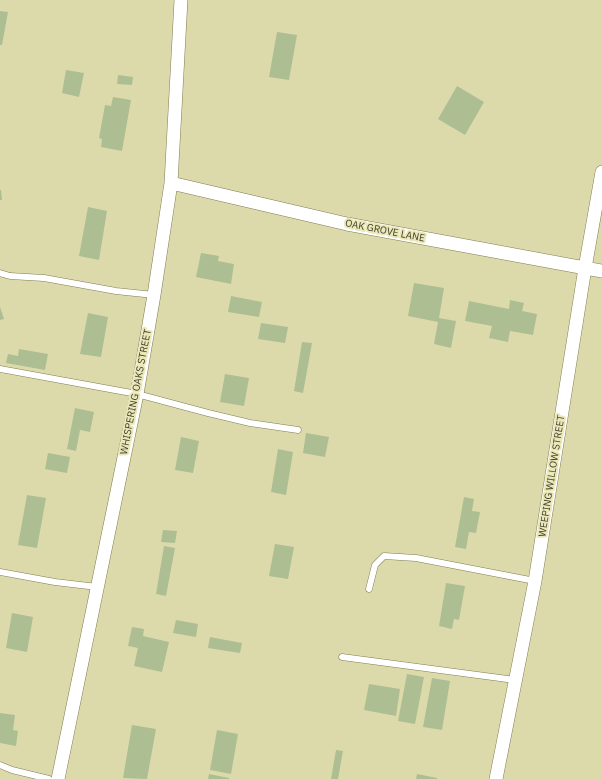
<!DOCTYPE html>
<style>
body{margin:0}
canvas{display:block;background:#dcdaab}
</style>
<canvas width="602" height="779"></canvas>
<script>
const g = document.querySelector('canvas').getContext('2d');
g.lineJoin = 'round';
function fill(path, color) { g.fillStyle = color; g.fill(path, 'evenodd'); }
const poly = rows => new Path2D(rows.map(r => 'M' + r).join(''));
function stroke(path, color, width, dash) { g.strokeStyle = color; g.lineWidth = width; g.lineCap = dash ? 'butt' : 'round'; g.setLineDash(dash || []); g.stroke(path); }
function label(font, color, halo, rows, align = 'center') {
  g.font = font + ' "IBM Plex Sans",sans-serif'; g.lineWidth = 4; g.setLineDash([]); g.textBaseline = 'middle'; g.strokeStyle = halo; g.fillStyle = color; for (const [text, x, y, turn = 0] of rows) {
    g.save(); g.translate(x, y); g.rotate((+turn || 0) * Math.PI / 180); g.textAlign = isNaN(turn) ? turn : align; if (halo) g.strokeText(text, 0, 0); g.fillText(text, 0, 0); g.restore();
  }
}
fill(poly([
 [0,11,8,12,2,45,0,45],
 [277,32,297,35,289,80,269,77],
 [66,70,84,73,79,97,62,93],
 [118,75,133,77,132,85,117,84],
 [457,86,484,102,465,135,438,119],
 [113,97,131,100,122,151,101,147,102,139,99,138,105,105,111,106],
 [0,190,1,190,2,200,0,200],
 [88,207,107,211,99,260,79,256],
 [201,253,219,256,218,261,234,264,231,284,196,277],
 [414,283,444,288,439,318,456,321,451,348,434,344,438,322,408,316],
 [231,296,262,302,259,317,228,312],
 [510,300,524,303,522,311,537,314,533,335,510,331,508,342,489,338,492,326,465,321,469,301,509,309],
 [0,307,4,319,0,320],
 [88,313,108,317,101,357,80,354],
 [261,323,288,327,285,343,258,339],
 [302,342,312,343,303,393,294,391],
 [19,349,48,354,45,370,6,363,8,354,18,356],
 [225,374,249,378,244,406,220,402],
 [75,408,94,412,90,432,80,430,76,451,67,449],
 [306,433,329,437,325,457,303,453],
 [181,437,199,441,193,473,175,470],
 [278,449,293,452,286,495,271,492],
 [48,453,70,457,67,473,45,469],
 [27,495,46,498,37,548,18,545],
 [464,497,474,499,472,511,480,512,476,533,469,532,466,549,455,547],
 [163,530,177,531,175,543,161,542],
 [275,544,294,547,288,579,269,576],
 [164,546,175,548,166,596,156,594],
 [446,583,465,586,459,620,454,619,452,629,439,626],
 [12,613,33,617,27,652,6,648],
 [176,620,198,624,196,637,173,633],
 [132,627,144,629,143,636,169,642,162,672,134,666,138,648,128,646],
 [210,637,242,643,240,653,208,648],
 [407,674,424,677,415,724,398,721],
 [432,678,450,681,442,730,423,727],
 [369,684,400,689,396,716,364,710],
 [0,713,15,715,13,730,18,731,16,746,0,743],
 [132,725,156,729,147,779,123,778],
 [217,730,238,734,231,774,210,770],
 [336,750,343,751,338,779,331,779],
 [209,774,229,778,229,779,208,779],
 [417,774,437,778,437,779,416,779]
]), '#adbe93');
const service = poly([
 [0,273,10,276,44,278,116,291,154,295],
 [0,369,137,394,208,413,250,423,298,430],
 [0,572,55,582,97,587],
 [369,589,375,565,384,556,416,558,535,581],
 [342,657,515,680],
 [0,765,12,770,49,779]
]);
const minor = poly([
 [171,183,347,224,602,271],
 [58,779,137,394,154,295,171,183,181,0],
 [496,779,535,581,585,268,602,172]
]);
stroke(service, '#807e52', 7);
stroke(minor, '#807e52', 14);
stroke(service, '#fff', 6);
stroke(minor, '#fff', 13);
label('10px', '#3f3e2b', '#eae7b8', [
 ["OAK GROVE LANE",385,231,11],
 ["WHISPERING OAKS STREET",136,392,-79],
 ["WEEPING WILLOW STREET",552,476,-81]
]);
</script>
